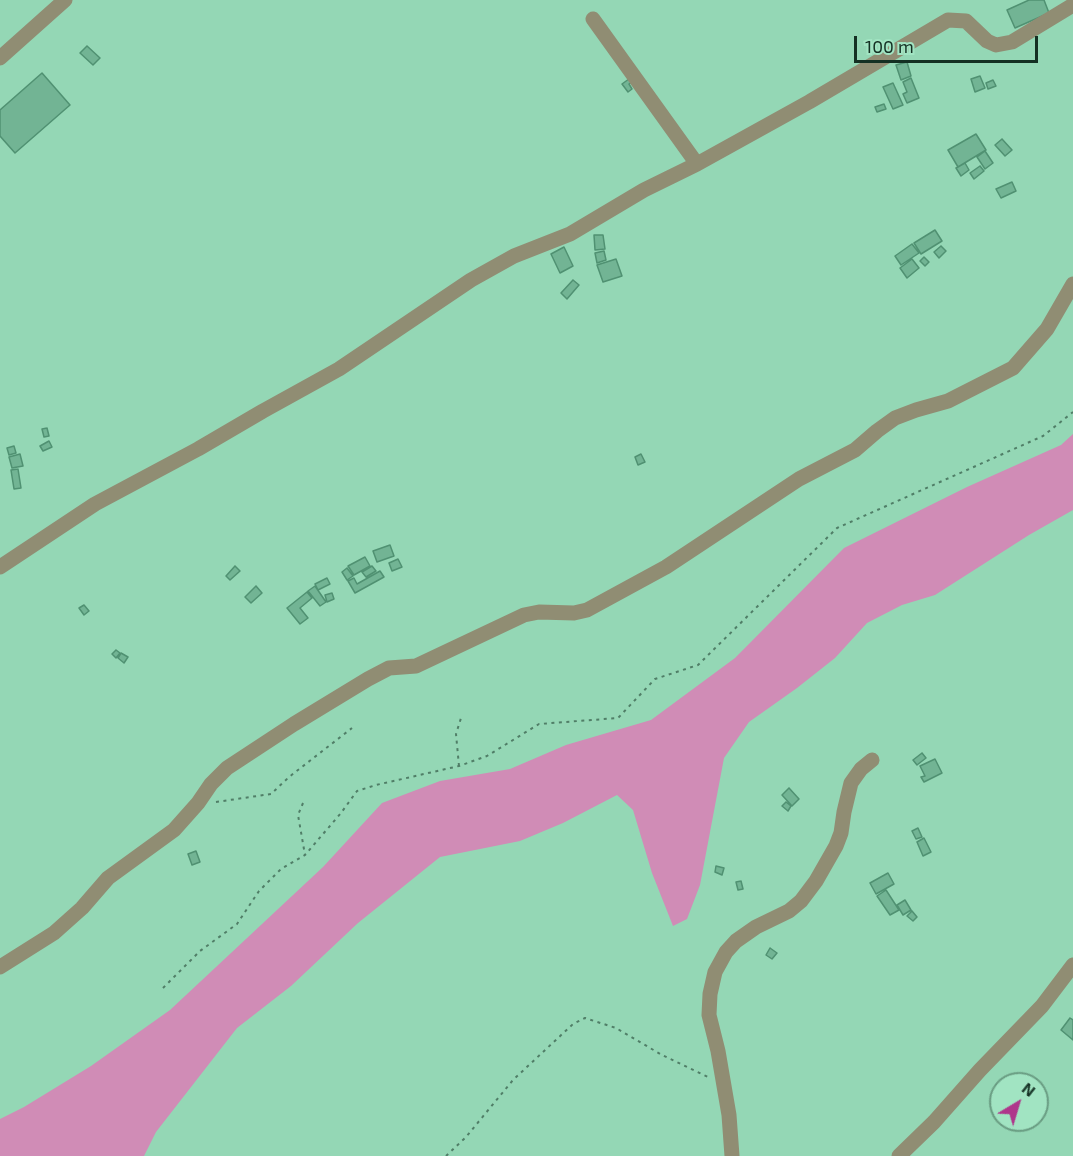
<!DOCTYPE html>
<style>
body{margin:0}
#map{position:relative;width:1073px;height:1156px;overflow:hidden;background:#94d7b5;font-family:"Exo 2",sans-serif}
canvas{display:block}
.north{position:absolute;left:989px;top:1072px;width:60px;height:60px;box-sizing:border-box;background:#a1e4c2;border:2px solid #699c82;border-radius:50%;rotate:38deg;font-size:16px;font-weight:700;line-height:24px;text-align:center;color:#143023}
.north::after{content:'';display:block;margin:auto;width:21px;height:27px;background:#af368b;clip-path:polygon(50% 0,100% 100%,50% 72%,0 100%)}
.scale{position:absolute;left:854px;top:36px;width:184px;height:27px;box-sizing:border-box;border:3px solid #143023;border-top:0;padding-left:8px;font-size:18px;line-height:21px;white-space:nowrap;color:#143023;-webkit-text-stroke:4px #a1e4c2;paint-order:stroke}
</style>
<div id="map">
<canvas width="1073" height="1156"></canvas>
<div class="north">N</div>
<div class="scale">100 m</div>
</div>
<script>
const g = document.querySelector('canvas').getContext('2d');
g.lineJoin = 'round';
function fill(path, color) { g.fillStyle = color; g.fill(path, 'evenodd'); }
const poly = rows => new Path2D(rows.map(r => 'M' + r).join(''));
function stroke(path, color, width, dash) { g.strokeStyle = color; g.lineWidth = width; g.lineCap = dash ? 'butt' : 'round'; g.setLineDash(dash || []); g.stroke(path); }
fill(poly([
 [1073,434,1073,510,1029,535,935,595,902,605,867,623,835,658,797,688,749,722,724,758,700,885,687,919,673,926,652,873,633,810,617,795,563,823,520,841,440,857,358,923,291,986,237,1028,156,1132,144,1156,0,1156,0,1119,24,1107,91,1066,170,1010,323,867,382,803,440,781,510,769,566,745,651,720,735,658,844,548,967,487,1061,445]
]), '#d08cb6');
const building = poly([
 [1029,0,1044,0,1049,13,1015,28,1007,10,1029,0],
 [87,46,100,58,93,65,80,53,87,46],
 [907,62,911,76,901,80,896,65,907,62],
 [42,73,70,105,15,153,0,136,0,110,42,73],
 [633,76,636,79,629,84,632,89,628,92,622,84,633,76],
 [980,76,985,88,975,92,971,79,980,76],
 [911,78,919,98,907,103,903,94,907,92,903,82,911,78],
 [993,80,996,86,988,89,986,83,993,80],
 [893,83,903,105,893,109,883,87,893,83],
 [884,104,886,109,877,112,875,107,884,104],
 [976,134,986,150,958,167,948,150,976,134],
 [1002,139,1012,150,1005,156,995,145,1002,139],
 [985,151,993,163,985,169,977,157,985,151],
 [965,163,969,170,961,176,956,168,965,163],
 [980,166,984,171,974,179,970,173,980,166],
 [1012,182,1016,191,1001,198,996,189,1012,182],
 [935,230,942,241,921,254,914,243,935,230],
 [594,235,603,235,605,249,595,250,594,235],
 [912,244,919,253,901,265,895,256,912,244],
 [941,246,946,251,939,258,934,252,941,246],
 [564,247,573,266,560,273,551,254,564,247],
 [604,251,606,260,597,263,595,253,604,251],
 [924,257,929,262,925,266,920,261,924,257],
 [616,259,622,276,603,282,597,265,616,259],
 [912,259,919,268,907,278,900,268,912,259],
 [573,280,579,285,567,299,561,293,573,280],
 [47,428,49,436,44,437,42,429,47,428],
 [49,441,52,447,43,451,40,446,49,441],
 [14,446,16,453,9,455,7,448,14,446],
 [20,454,23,466,12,468,9,457,20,454],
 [641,454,645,462,638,465,635,457,641,454],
 [18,469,21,488,14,489,11,470,18,469],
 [390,545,394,556,377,562,373,551,390,545],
 [365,557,370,566,354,575,348,566,365,557],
 [398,559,402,567,392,571,389,563,398,559],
 [235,566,240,571,230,580,226,576,235,566],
 [372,566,376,571,366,577,362,572,372,566],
 [347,568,353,576,347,580,342,572,347,568],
 [380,571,384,577,355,593,348,581,354,578,357,584,380,571],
 [327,578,330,584,318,590,315,584,327,578],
 [256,586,262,593,251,603,245,597,256,586],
 [315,586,326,602,320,606,308,591,315,586],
 [307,592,312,598,300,608,308,618,300,624,287,608,307,592],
 [332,593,334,599,327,602,325,595,332,593],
 [84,605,89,611,84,615,79,608,84,605],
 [116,650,120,653,116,658,112,654,116,650],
 [121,653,128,657,124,663,118,658,121,653],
 [922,753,926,758,917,765,913,760,922,753],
 [935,759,942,773,924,782,921,777,925,776,920,766,935,759],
 [789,788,799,799,792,806,782,795,789,788],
 [786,802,791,806,788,811,782,806,786,802],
 [918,828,922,837,916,839,912,831,918,828],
 [924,838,931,852,923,856,917,842,924,838],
 [196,851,200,862,192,865,188,854,196,851],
 [716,866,724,868,722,875,715,872,716,866],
 [888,873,894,884,876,894,870,883,888,873],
 [741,881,743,889,738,890,736,882,741,881],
 [886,890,899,910,890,915,877,896,886,890],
 [905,900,911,910,903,915,897,905,905,900],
 [912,911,917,917,913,921,907,916,912,911],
 [770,948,777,953,772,959,766,955,770,948],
 [1070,1018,1073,1020,1073,1040,1061,1030,1070,1018]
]);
fill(building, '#72b494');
stroke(building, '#509172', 1.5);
stroke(poly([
 [459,766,456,734,461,718],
 [216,802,271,794,289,777,352,728],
 [303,803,298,815,305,855],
 [163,988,200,951,237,924,259,891,281,869,305,855,341,813,357,791,376,785,459,766,487,756,539,724,618,718,655,679,698,665,837,528,1043,436,1073,412],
 [446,1156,466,1137,513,1080,573,1024,585,1018,616,1028,662,1055,710,1078]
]), '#507e67', 2, [3, 4.5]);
stroke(poly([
 [593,19,697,164],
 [0,58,65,0],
 [0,567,95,504,198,449,263,411,339,369,471,280,514,256,570,234,644,190,697,164,809,102,948,20,966,21,987,41,996,45,1012,42,1073,5],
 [0,967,54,933,82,908,108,878,174,830,198,803,211,784,227,768,294,724,368,679,389,668,416,666,524,615,539,612,574,613,587,610,666,567,799,479,855,450,877,431,895,418,916,410,948,401,1013,368,1047,329,1073,284],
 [732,1156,729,1115,718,1051,709,1015,710,994,715,972,726,952,736,941,756,927,789,911,801,901,816,881,836,846,841,833,844,812,851,783,861,769,872,760],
 [899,1156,934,1122,980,1070,1042,1006,1073,965]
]), '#908d73', 15);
</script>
